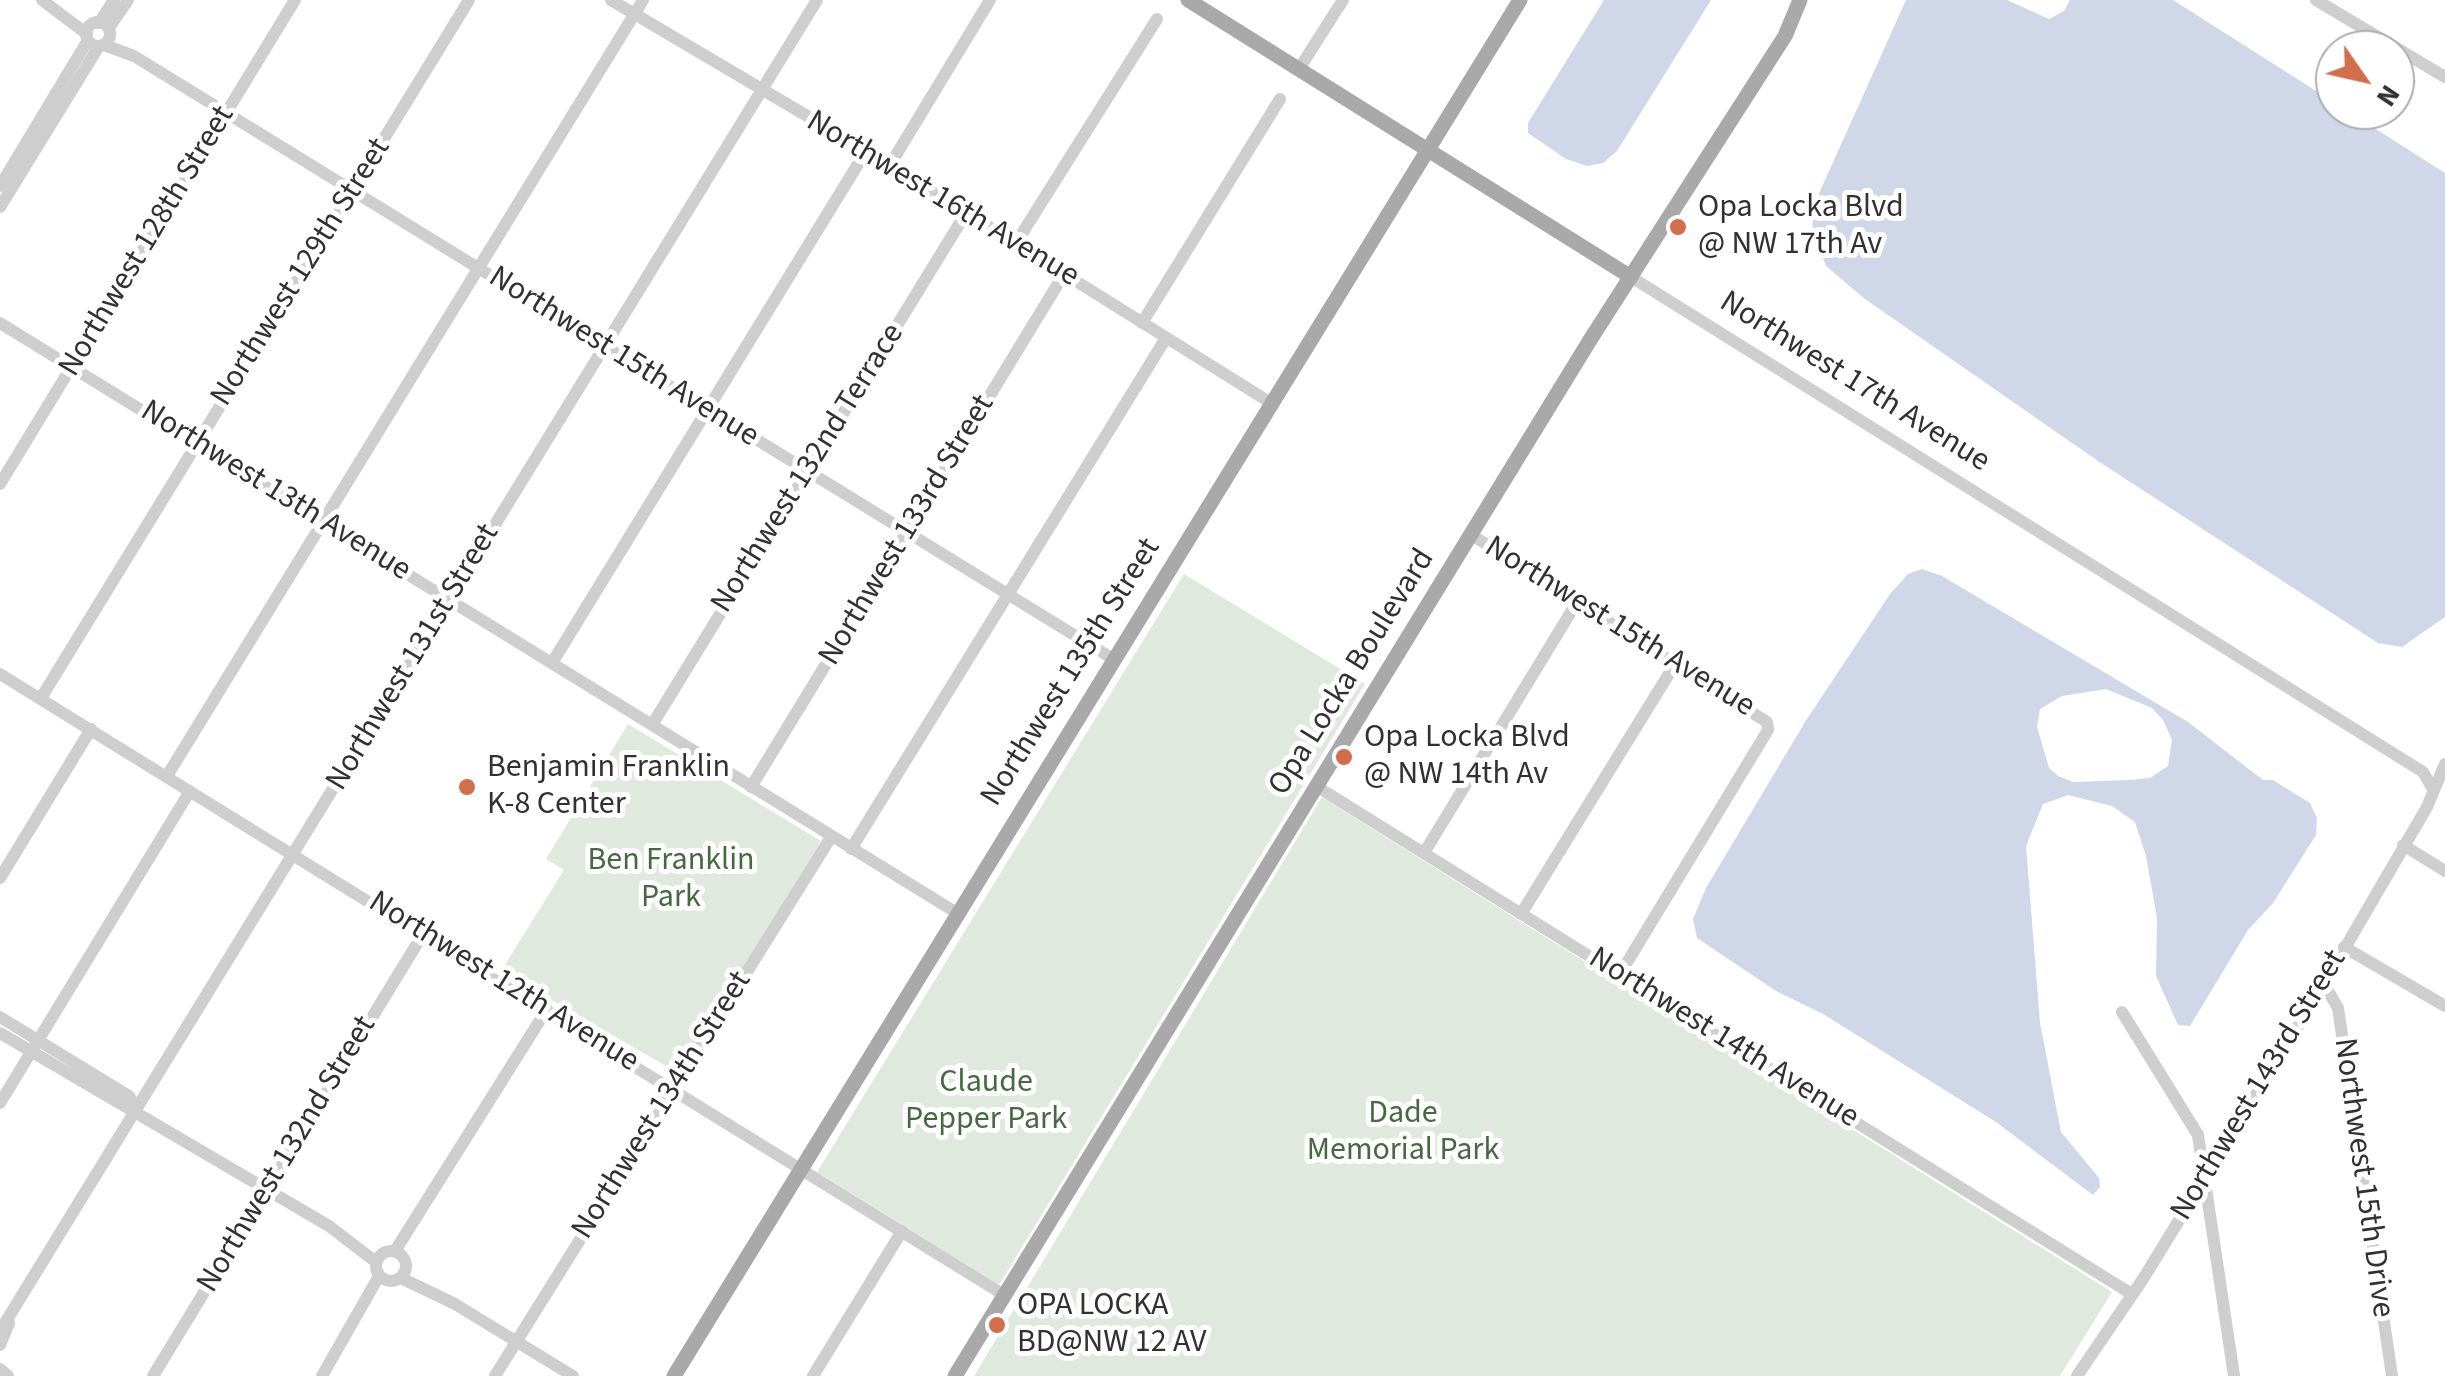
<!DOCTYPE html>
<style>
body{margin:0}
#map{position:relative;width:2445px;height:1376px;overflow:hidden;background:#fff;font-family:"Source Sans 3",sans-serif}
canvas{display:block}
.north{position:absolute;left:2315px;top:30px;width:100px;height:100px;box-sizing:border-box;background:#fff;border:2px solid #adadad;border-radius:50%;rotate:124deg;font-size:28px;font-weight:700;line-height:40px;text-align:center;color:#313131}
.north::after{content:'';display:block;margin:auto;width:35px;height:45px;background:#d16e4b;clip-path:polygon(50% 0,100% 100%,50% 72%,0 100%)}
</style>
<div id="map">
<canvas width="2445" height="1376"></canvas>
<div class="north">N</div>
</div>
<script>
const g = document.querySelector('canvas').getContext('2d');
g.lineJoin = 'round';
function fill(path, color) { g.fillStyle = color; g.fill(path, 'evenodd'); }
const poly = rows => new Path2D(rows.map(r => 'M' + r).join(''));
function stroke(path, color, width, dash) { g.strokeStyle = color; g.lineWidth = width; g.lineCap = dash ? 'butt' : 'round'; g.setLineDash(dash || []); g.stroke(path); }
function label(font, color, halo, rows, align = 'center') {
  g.font = font + ' "Source Sans 3",sans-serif'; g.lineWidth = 10; g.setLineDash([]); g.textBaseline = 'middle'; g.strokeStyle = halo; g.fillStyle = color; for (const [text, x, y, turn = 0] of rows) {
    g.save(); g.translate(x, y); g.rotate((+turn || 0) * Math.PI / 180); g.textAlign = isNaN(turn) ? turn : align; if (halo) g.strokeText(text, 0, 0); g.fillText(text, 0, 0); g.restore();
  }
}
fill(poly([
 [1184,574,1365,684,999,1285,817,1172],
 [628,724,821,841,678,1073,501,971,564,870,546,859],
 [1322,797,2112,1292,2060,1376,974,1376]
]), '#e0e9de');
fill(poly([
 [1604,0,1711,0,1617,151,1603,163,1587,166,1566,159,1528,133,1528,123],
 [1906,0,2007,0,2049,19,2064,11,2070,0,2173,0,2335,103,2335,110,2346,110,2445,173,2445,617,2402,647,2378,643,2098,461,1865,299,1826,266,1813,232,1812,209],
 [1922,569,1942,576,2188,722,2263,780,2273,780,2310,803,2317,818,2316,835,2273,903,2248,930,2190,1026,2178,1025,2156,976,2157,918,2146,856,2135,822,2112,806,2068,795,2043,804,2026,846,2040,1023,2061,1132,2099,1178,2100,1187,2093,1195,1996,1122,1823,1014,1776,991,1697,938,1693,919,1706,888,1805,722,1890,594,1908,574],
 [2106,689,2152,708,2163,720,2172,740,2168,766,2150,778,2131,780,2073,782,2058,776,2049,768,2037,727,2040,709,2062,696]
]), '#d0d7e9');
stroke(poly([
 [42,0,87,34],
 [611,0,890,165,1271,403],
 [2316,0,2445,77],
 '86 34a12 12 0 1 1 24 0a12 12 0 1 1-24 0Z',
 [99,23,114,0],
 [109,28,128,0],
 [104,45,134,56,1113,659],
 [1299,69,1343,0],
 [890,165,990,0],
 [0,186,88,40],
 [0,207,99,46],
 [1016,243,1157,19],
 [1631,277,2423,772,2433,789],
 [0,323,957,913],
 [1142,323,1280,99],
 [0,484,295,0],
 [1470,534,1767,722,1768,730,1620,974],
 [552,663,866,151],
 [0,674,1004,1295],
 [41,698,469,0],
 [652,725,966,213],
 [167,776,643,0],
 [1316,786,2130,1293],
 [751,787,1064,274],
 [2403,845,2445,871],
 [851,849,1166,338],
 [1424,853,1577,602],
 [0,878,91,729],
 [1521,914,1675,664],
 [2344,947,2445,1006],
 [2324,984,2338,1008,2392,1376],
 [2122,1012,2198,1135,2234,1376],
 [0,1017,129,1096,137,1110],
 [0,1033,329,1226,376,1262],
 [0,1103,190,791],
 '376 1266a15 15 0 1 1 30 0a15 15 0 1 1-30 0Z',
 [395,1251,547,1009],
 [401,1278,455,1304,573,1376],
 [0,1331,817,0],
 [0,1345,9,1323],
 [0,1369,8,1376],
 [153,1376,423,934],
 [322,1376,379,1276],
 [495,1376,831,837],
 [813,1376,902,1231],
 [2077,1376,2143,1279,2324,984,2427,807,2445,764]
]), '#cecece', 12);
stroke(poly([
 [1188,0,1631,277],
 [674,1376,1520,0],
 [955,1376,1590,340,1785,36,1800,0]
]), '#a9a9a9', 15);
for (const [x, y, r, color] of [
 [1678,227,10,"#d16e4b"],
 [1344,757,10,"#d16e4b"],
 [467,787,10,"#d16e4b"],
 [997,1325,10,"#d16e4b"]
]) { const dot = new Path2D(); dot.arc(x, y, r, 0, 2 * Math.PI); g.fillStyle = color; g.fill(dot); stroke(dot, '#fff', 4); }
label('32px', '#313131', '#fff', [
 ["Northwest 16th Avenue",942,200,31],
 ["Northwest 128th Street",148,242,-59],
 ["Northwest 129th Street",302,273,-58],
 ["Northwest 15th Avenue",623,358,32],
 ["Northwest 17th Avenue",1854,383,32],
 ["Northwest 132nd Terrace",809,469,-58],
 ["Northwest 13th Avenue",275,492,32],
 ["Northwest 133rd Street",908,531,-59],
 ["Northwest 15th Avenue",1619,628,32],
 ["Northwest 131st Street",414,658,-59],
 ["Northwest 135th Street",1072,673,-58],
 ["Opa Locka Boulevard",1353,673,-58],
 ["Northwest 12th Avenue",503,983,32],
 ["Northwest 14th Avenue",1723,1039,32],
 ["Northwest 143rd Street",2260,1086,-59],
 ["Northwest 134th Street",663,1106,-58],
 ["Northwest 132nd Street",288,1155,-59],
 ["Northwest 15th Drive",2362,1178,82]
]);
label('32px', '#313131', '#fff', [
 ["Opa Locka Blvd",1698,209],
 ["@ NW 17th Av",1698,246],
 ["Opa Locka Blvd",1364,739],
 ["@ NW 14th Av",1364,776],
 ["Benjamin Franklin",487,769],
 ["K-8 Center",487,806],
 ["OPA LOCKA",1017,1307],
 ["BD@NW 12 AV",1017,1344]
], 'left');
label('32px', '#486843', '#fff', [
 ["Ben Franklin",671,862],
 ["Park",671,899],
 ["Claude",986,1084],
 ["Pepper Park",986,1121],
 ["Dade",1403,1115],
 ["Memorial Park",1403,1152]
]);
</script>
